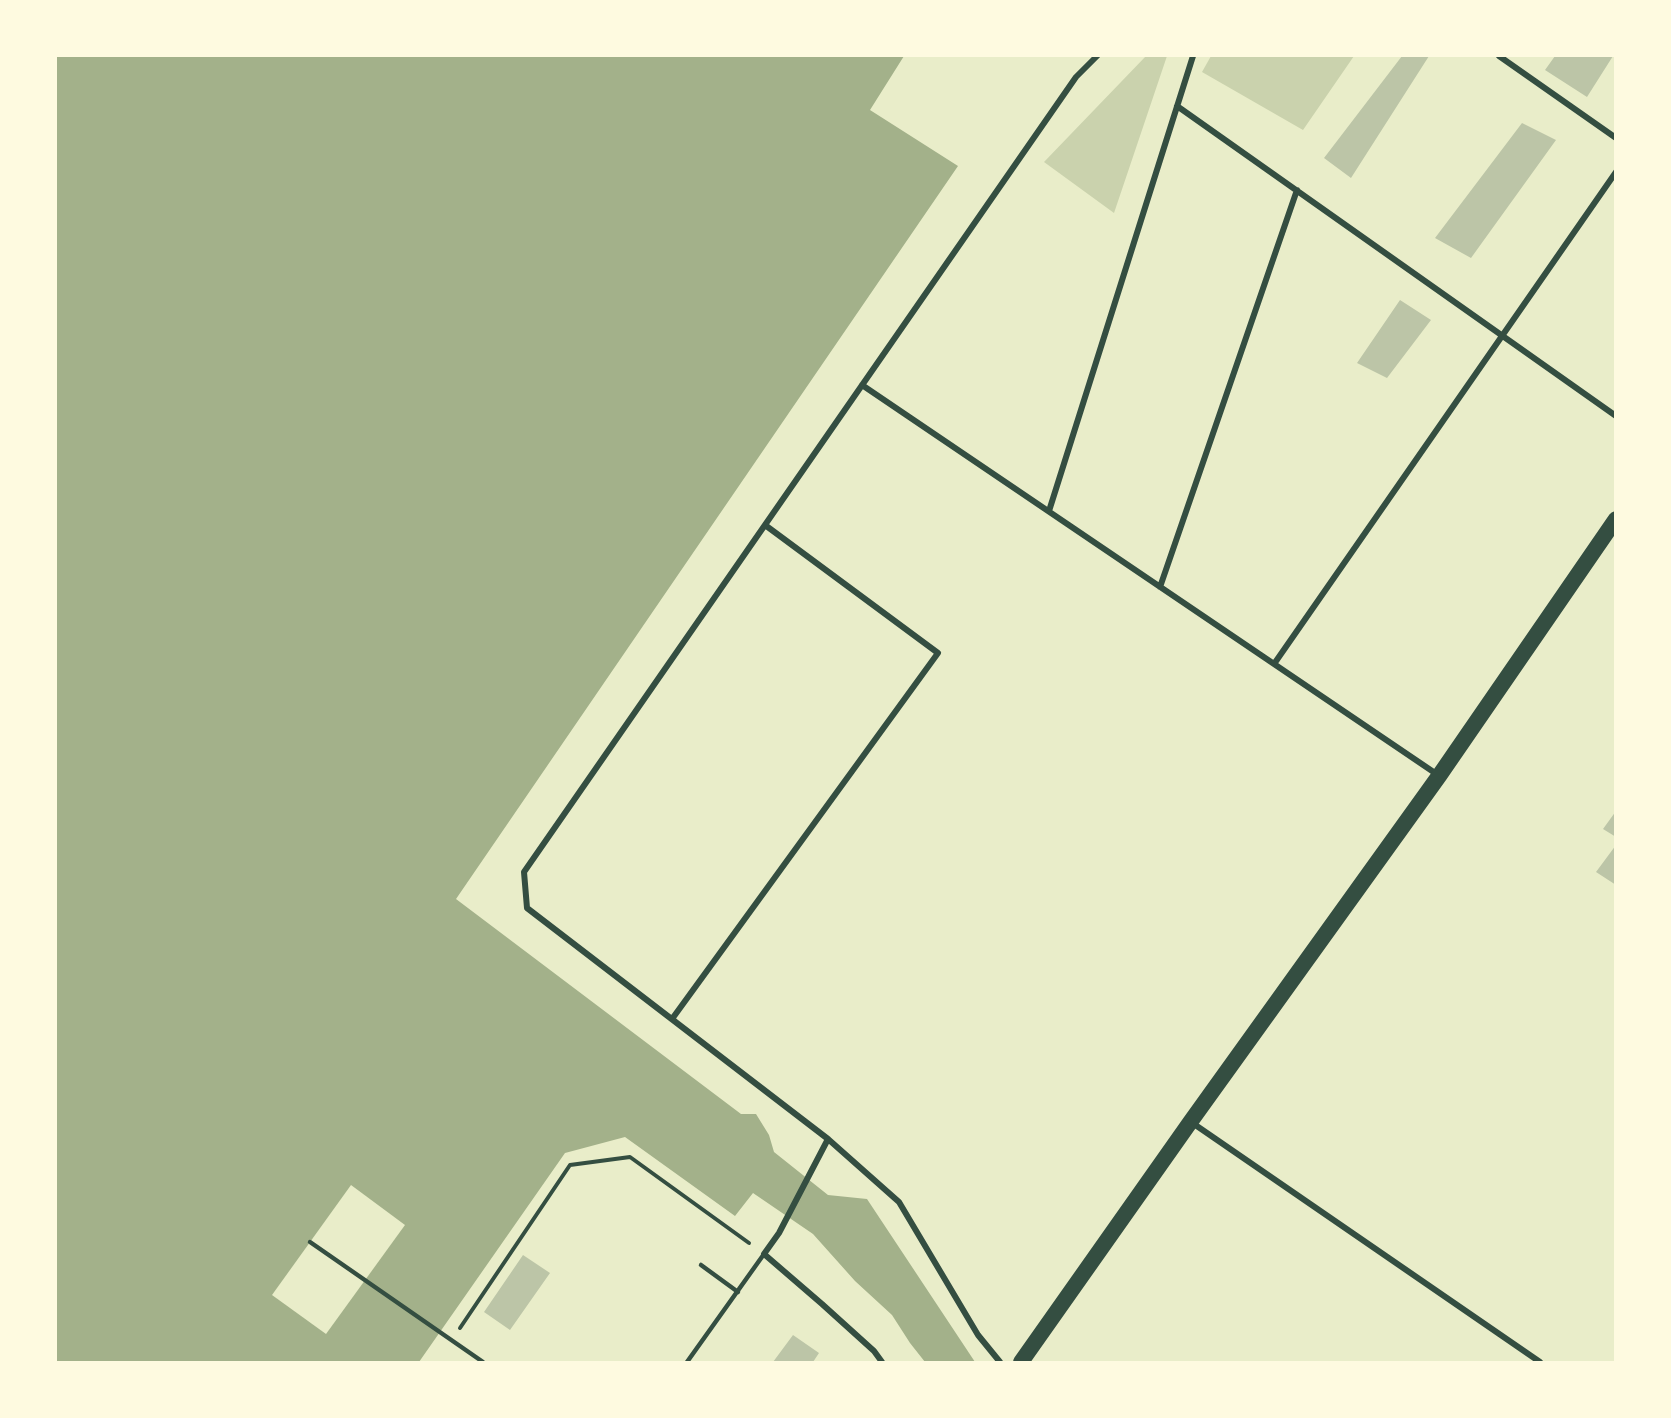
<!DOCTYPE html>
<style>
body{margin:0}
#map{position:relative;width:1671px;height:1418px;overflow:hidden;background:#e9edc9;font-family:"Noto Serif",serif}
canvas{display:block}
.frame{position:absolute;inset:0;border:57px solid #fefae0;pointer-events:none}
</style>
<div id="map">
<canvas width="1671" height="1418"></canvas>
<div class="frame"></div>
</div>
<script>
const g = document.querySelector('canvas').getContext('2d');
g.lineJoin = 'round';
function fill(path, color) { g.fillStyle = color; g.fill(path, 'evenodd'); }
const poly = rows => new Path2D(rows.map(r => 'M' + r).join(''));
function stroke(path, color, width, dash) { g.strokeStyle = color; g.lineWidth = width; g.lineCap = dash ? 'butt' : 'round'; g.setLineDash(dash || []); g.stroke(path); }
fill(poly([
 [1146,56,1167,56,1114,213,1044,162],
 [1211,56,1354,56,1303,130,1202,72]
]), '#cad2ad');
fill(poly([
 [56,56,904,56,870,110,958,166,456,899,741,1114,756,1114,769,1135,774,1152,828,1195,867,1199,975,1362,925,1362,910,1343,892,1315,855,1281,813,1234,753,1193,735,1216,625,1137,565,1153,419,1362,56,1362]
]), '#a3b18a');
fill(poly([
 [351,1185,405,1225,326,1334,272,1295]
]), '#e9edc9');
fill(poly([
 [1402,56,1429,56,1351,178,1324,158],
 [1555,56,1613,56,1587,97,1545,70],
 [1522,123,1556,140,1471,258,1435,238],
 [1400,300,1431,320,1387,378,1357,363],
 [1616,811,1616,837,1603,829],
 [1616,845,1616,885,1596,872],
 [523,1255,550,1273,510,1330,484,1312],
 [793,1335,819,1353,813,1362,773,1362]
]), '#bcc5a7');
stroke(poly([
 [460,1328,570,1165,630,1157,749,1243]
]), '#344e41', 4);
stroke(poly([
 [310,1242,483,1362],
 [701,1265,738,1292],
 [687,1362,764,1254]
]), '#344e41', 4.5);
stroke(poly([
 [1499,56,1616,138],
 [1177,106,1616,416],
 [862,385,1438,775],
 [1049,511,1193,56],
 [1160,587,1297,190],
 [1274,664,1616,172],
 [672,1019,938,653,765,525],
 [1191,1122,1540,1362],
 [828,1139,779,1233,764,1254,822,1304,874,1351,882,1362],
 [1000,1362,978,1335,899,1202,828,1139,527,908,524,872,1076,77,1097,56]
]), '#344e41', 6);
stroke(poly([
 [1021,1362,1191,1121,1439,776,1616,519]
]), '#344e41', 16);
</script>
